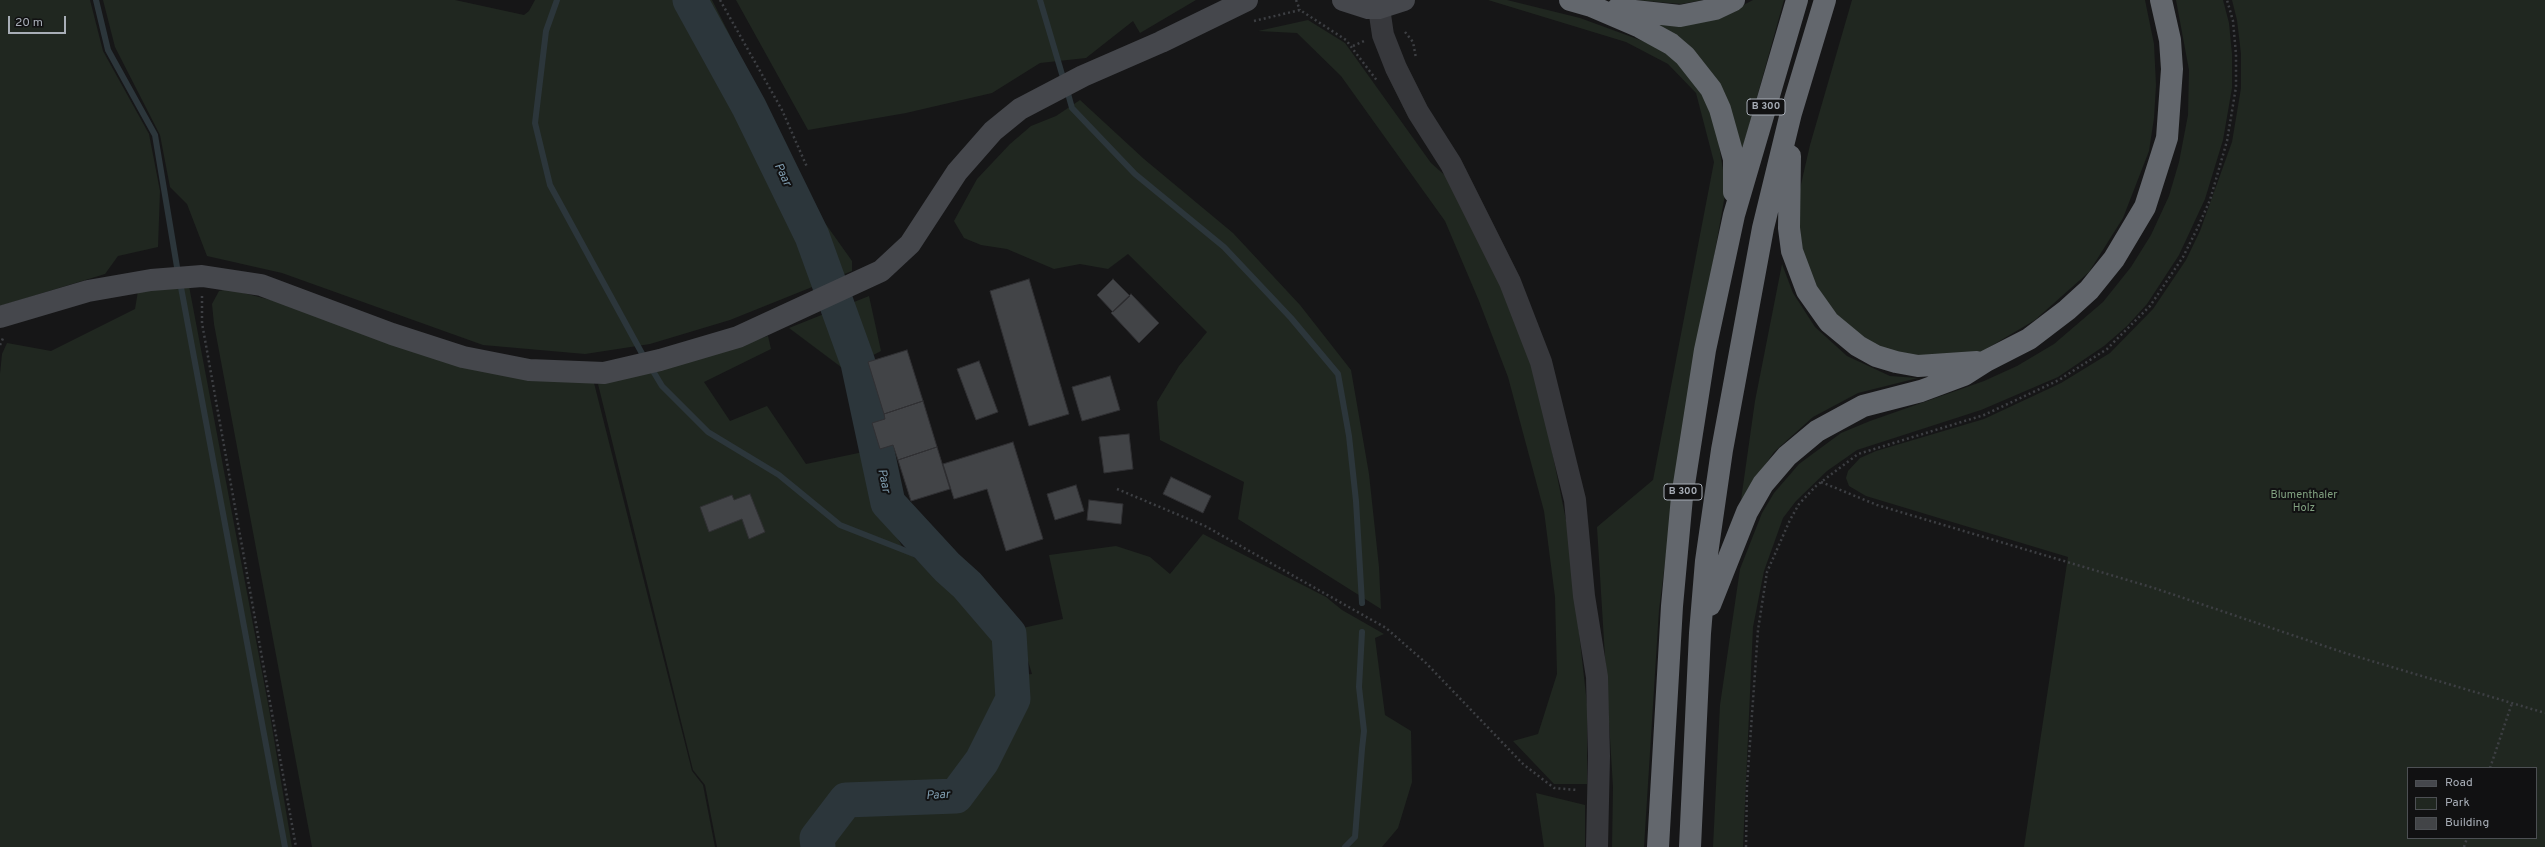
<!DOCTYPE html>
<style>
body{margin:0}
#map{position:relative;width:2545px;height:847px;overflow:hidden;background:#161617;font-family:Overpass,sans-serif}
canvas{display:block}
.legend{position:absolute;left:2407px;top:767px;width:130px;height:72px;box-sizing:border-box;background:#111112;border:1px solid #4d5054;margin:0;padding:5px 7px;list-style:none;font-size:12px;color:#a8aeb7}
.legend li{display:flex;align-items:center;gap:8px;height:20px}
.legend b{width:20px;border:1px solid #4d5054}
.scale{position:absolute;left:8px;top:16px;width:58px;height:18px;box-sizing:border-box;border:2px solid #a8aeb7;border-top:0;padding-left:5px;font-size:12px;line-height:14px;white-space:nowrap;color:#a8aeb7;-webkit-text-stroke:3px #111112;paint-order:stroke}
</style>
<div id="map">
<canvas width="2545" height="847"></canvas>
<ul class="legend">
<li><b style="height:5px;background:#45474c"></b>Road</li>
<li><b style="height:11px;background:#202720"></b>Park</li>
<li><b style="height:11px;background:#424447"></b>Building</li>
</ul>
<div class="scale">20 m</div>
</div>
<script>
const g = document.querySelector('canvas').getContext('2d');
g.lineJoin = 'round';
function fill(path, color) { g.fillStyle = color; g.fill(path, 'evenodd'); }
const poly = rows => new Path2D(rows.map(r => 'M' + r).join(''));
function stroke(path, color, width, dash) { g.strokeStyle = color; g.lineWidth = width; g.lineCap = dash ? 'butt' : 'round'; g.setLineDash(dash || []); g.stroke(path); }
function label(font, color, halo, rows, align = 'center') {
  g.font = font + ' Overpass,sans-serif'; g.lineWidth = 4; g.setLineDash([]); g.textBaseline = 'middle'; g.strokeStyle = halo; g.fillStyle = color; for (const [text, x, y, turn = 0] of rows) {
    g.save(); g.translate(x, y); g.rotate((+turn || 0) * Math.PI / 180); g.textAlign = isNaN(turn) ? turn : align; if (halo) g.strokeText(text, 0, 0); g.fillText(text, 0, 0); g.restore();
  }
}
fill(poly([
 [0,0,90,0,103,51,149,134,160,191,158,247,118,256,105,274,0,306],
 [103,0,455,0,524,15,529,11,535,0,712,0,825,223,852,261,852,271,730,320,650,344,585,354,483,345,282,273,207,256,187,204,170,187,160,135,115,47],
 [736,0,1196,0,1140,33,1133,21,1086,58,1040,63,992,93,906,113,808,130],
 [1488,0,1507,0,1580,18,1662,48,1691,76,1713,107,1726,189,1678,460,1659,610,1644,847,1612,847,1613,787,1597,527,1653,480,1714,162,1696,93,1668,64,1626,42],
 [1636,0,1703,0,1681,4],
 [1753,0,1784,0,1742,151,1727,103,1645,21,1718,18],
 [1852,0,2145,0,2154,44,2156,85,2154,118,2149,151,2123,218,2089,272,2035,320,1981,352,1919,359,1879,349,1850,332,1805,273,1797,202,1810,145],
 [2176,0,2223,0,2229,23,2232,54,2232,88,2223,140,2205,199,2179,255,2147,304,2127,326,2104,346,2058,377,1981,410,1857,450,1827,471,1796,501,1783,518,1764,571,1753,627,1743,847,1713,847,1720,705,1740,569,1762,513,1774,493,1799,464,1841,433,1870,421,1984,381,2017,366,2054,344,2103,302,2131,267,2151,235,2169,196,2179,162,2188,115,2189,70],
 [2232,0,2545,0,2545,847,2024,847,2068,557,1866,496,1849,486,1846,478,1848,471,1860,458,1876,451,1984,419,2061,383,2110,353,2153,309,2186,260,2200,231,2232,142,2241,88,2241,54,2237,20],
 [2408,768,2536,768,2536,838,2408,838],
 [1308,20,1345,43,1431,163,1449,179,1506,290,1538,382,1567,525,1587,704,1587,784,1554,784,1513,741,1538,734,1557,674,1555,597,1544,511,1508,377,1479,301,1445,221,1341,76,1297,33,1258,31],
 [1080,100,1144,159,1233,233,1300,305,1351,370,1369,474,1379,567,1381,609,1238,519,1244,482,1160,440,1157,402,1179,366,1207,332,1128,254,1108,269,1080,264,1054,269,1007,249,981,245,964,238,954,221,977,179,1010,144,1031,126,1056,116],
 [1782,264,1793,293,1815,327,1847,356,1890,376,1918,378,1858,393,1813,417,1774,452,1741,500,1755,401],
 [189,286,269,709,292,847,0,847,0,374,2,354,7,343,51,351,135,309,138,291],
 [228,289,594,383,692,771,703,785,715,847,312,847,214,324,212,304,219,291],
 [869,296,881,351,845,370,789,328],
 [768,336,771,349,704,382,730,421,767,406,806,464,868,451,874,500,902,546,971,611,993,636,1014,676,1032,674,1018,629,1063,619,1049,555,1116,546,1150,557,1170,574,1203,534,1326,597,1342,610,1384,634,1375,638,1385,715,1411,731,1412,782,1398,828,1382,847,717,847,705,785,693,770,598,384,665,368],
 [1536,793,1585,805,1585,847,1544,847]
]), '#202720');
stroke(poly([
 [96,0,108,50,155,135,178,273],
 [557,0,546,31,535,123,550,185,645,359],
 [1040,0,1064,81],
 [1067,90,1072,108,1135,174,1224,247,1291,318,1338,374,1349,436,1356,501,1362,603],
 [180,282,285,847],
 [650,366,662,386,708,432,779,475,840,525,947,567],
 [1345,847,1355,837,1362,749,1364,731,1359,687,1362,632]
]), '#2c363b', 6);
stroke(poly([
 [690,0,749,107,812,236,858,363,888,503,947,567,967,585,1009,634,1013,699,982,761,956,796,846,800,817,838,818,847]
]), '#2c363b', 35);
const building = poly([
 [1029,279,1069,414,1029,426,990,291,1029,279],
 [1113,279,1130,296,1113,312,1097,295,1113,279],
 [1131,294,1159,323,1139,343,1111,313,1131,294],
 [907,350,923,401,884,414,868,362,907,350],
 [979,361,998,412,976,420,957,369,979,361],
 [1110,376,1120,410,1082,421,1072,387,1110,376],
 [923,401,937,447,898,460,893,445,880,449,872,423,885,419,884,414,923,401],
 [1129,434,1133,469,1104,473,1099,437,1129,434],
 [1013,442,1043,539,1006,551,987,489,954,499,943,464,1013,442],
 [937,447,950,489,911,501,898,460,937,447],
 [1171,477,1211,496,1203,513,1163,494,1171,477],
 [1076,485,1084,511,1055,520,1047,494,1076,485],
 [750,494,765,532,749,539,742,519,709,532,700,507,732,495,734,500,750,494],
 [1089,500,1123,504,1121,524,1087,520,1089,500]
]);
fill(building, '#424447');
stroke(building, '#303033', 1);
stroke(poly([
 [720,0,782,110,807,167],
 [1296,0,1300,10],
 [1254,21,1300,10,1346,40,1378,82],
 [1405,32,1413,42,1416,58],
 [1353,46,1364,41],
 [202,296,202,323,296,847],
 [0,345,4,336],
 [1821,482,1877,505,2154,588,2345,653,2545,713],
 [1117,489,1205,526,1386,628,1426,663,1523,764,1554,788,1577,790],
 [2490,768,2512,703],
 [1746,847,1747,785,1758,630,1767,572,1790,520,1799,504,1816,486,1858,454,1984,415,2059,380,2107,349,2150,306,2183,257,2197,229,2210,200,2227,141,2236,87,2236,54,2233,21,2227,0],
 [2464,847,2467,838]
]), '#3d3f43', 2.5, [2, 3]);
stroke(poly([
 [1379,8,1383,35,1396,68,1418,112,1451,164,1510,282,1541,362,1575,500,1584,596,1597,677,1599,756,1597,847]
]), '#37383c', 22);
stroke(poly([
 [1343,0,1368,8,1379,8,1404,0],
 [0,317,88,291,151,280,202,276,261,285,392,334,463,357,529,370,604,373,660,360,738,337,881,271,910,244,957,172,993,131,1020,109,1083,76,1161,42,1247,0]
]), '#45474c', 22);
stroke(poly([
 [1570,0,1591,6,1640,27,1671,44,1685,56,1711,89,1720,109,1734,159,1734,192],
 [1617,9,1680,16,1715,9,1734,0],
 [1790,156,1789,228,1792,251,1807,291,1829,322,1858,346,1876,356,1896,362,1918,366,1977,362],
 [1710,605,1747,512,1763,484,1787,456,1817,431,1863,406,1921,391,1964,375,1986,361,2029,339,2067,310,2089,290,2114,259,2145,207,2167,138,2172,69,2170,40,2161,0],
 [1658,847,1672,606,1682,497,1705,350,1734,215,1797,0],
 [1690,847,1700,633,1706,561,1722,450,1763,228,1791,113,1825,0]
]), '#63676d', 22);
for (const [x, y, w] of [
 [1766,107,38],
 [1683,492,38]
]) { const box = new Path2D(); box.roundRect(x - w / 2, y - 8, w, 16, 3); g.fillStyle = '#111112'; g.fill(box); stroke(box, '#a8aeb7', 1); }
label('bold 10px', '#a8aeb7', null, [
 ["B 300",1766,107],
 ["B 300",1683,492]
]);
label('11px', '#81a180', '#111112', [
 ["Blumenthaler",2304,496],
 ["Holz",2304,509]
]);
label('italic 12px', '#809eb1', '#111112', [
 ["Paar",782,175,64],
 ["Paar",883,481,78],
 ["Paar",938,796,-3]
]);
</script>
